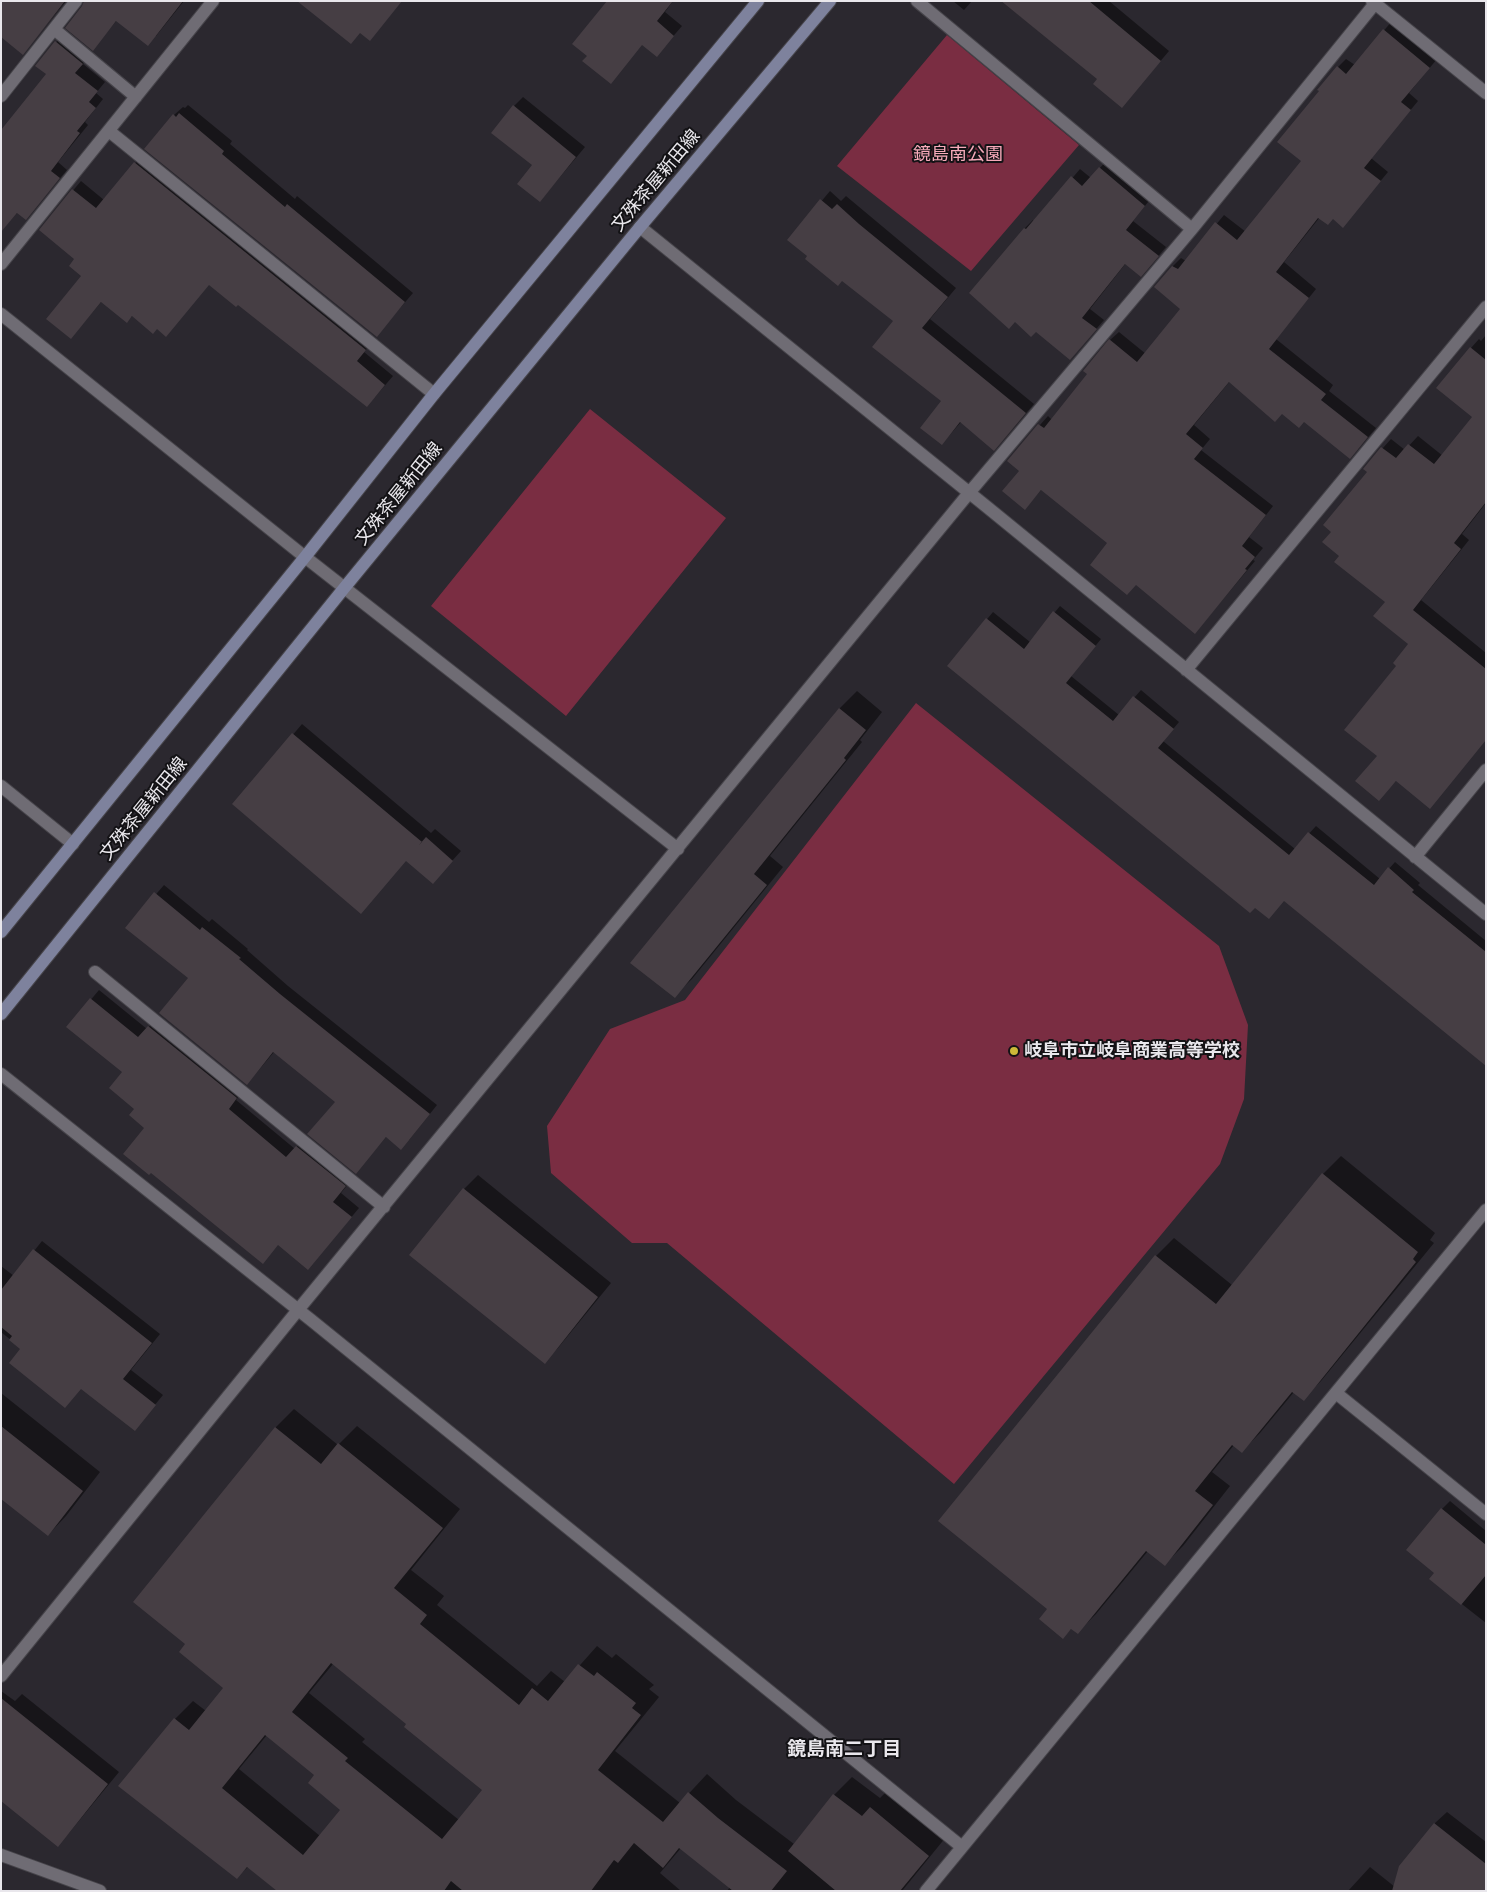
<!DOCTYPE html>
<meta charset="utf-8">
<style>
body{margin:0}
#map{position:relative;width:1487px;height:1892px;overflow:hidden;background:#2b282f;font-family:"PT Sans",sans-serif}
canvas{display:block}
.frame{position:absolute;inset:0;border:2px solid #e9e7ec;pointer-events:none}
</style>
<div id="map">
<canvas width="1487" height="1892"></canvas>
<div class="frame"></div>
</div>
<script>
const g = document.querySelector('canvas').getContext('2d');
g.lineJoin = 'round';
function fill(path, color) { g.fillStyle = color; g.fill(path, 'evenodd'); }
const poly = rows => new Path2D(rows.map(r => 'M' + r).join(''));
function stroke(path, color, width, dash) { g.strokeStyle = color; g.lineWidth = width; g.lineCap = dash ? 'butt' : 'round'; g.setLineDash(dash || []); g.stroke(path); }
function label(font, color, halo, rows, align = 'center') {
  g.font = font + ' "PT Sans","Noto Sans JP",sans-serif'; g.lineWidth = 4; g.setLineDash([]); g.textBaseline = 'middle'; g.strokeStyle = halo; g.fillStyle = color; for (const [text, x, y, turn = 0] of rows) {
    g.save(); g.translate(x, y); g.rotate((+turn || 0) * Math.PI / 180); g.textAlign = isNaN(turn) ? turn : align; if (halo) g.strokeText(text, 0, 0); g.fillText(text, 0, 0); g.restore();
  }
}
fill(poly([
 [947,35,1079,145,971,271,837,166],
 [590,409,726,518,566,716,431,606],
 [916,703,1219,946,1248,1025,1244,1099,1220,1164,954,1484,667,1243,632,1243,551,1173,547,1126,610,1029,685,1000]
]), '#7a2d42');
fill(poly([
 [1,1,66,1,23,53],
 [85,1,184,1,156,36,117,20,93,49],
 [607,1,673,1,665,12,682,26,657,55,643,44,588,56],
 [953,1,972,1,964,10],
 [1001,1,1109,1,1169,51,1130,97,1099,79],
 [1392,21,1437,59,1409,93,1418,101,1371,158,1388,172,1343,226,1333,218,1320,217,1284,262,1316,289,1276,339,1333,385,1329,391,1376,428,1358,449,1304,421,1283,413,1230,381,1194,425,1210,439,1201,450,1273,506,1249,537,1263,548,1253,560,1255,561,1195,633,1109,543,1042,489,1025,509,1020,470,1008,461,1048,416,1052,420,1089,374,1110,340,1119,332,1146,354,1182,308,1173,266,1181,258,1186,261,1224,215,1246,232,1303,160,1321,91,1338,67,1346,59,1355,65],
 [64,33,90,55,83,64,105,82,96,93,103,99,85,122,88,125,58,162,67,170,26,218,18,212,1,231,48,74,37,65],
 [523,97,585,147,540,201,533,165,514,106],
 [188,105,232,141,230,144,295,199,297,196,413,293,377,335,174,115,183,107,185,108],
 [143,154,374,341,364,352,393,376,375,397,209,284,166,336,157,328,133,315,127,322,102,301,71,338,83,276,76,259,40,230,81,181,104,200],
 [1108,159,1152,197,1133,221,1166,247,1149,267,1126,263,1090,309,1104,320,1070,359,1036,330,1015,321,971,293,1025,228,1033,220,1035,222,1080,169,1091,178],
 [830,191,841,201,846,196,956,288,930,319,1034,404,1003,440,961,422,942,444,942,401,895,321,843,279,789,240],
 [1486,335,1486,503,1462,534,1469,540,1421,600,1486,653,1486,740,1397,780,1379,799,1378,756,1398,666,1409,644,1386,601,1341,556,1333,532,1369,472,1365,468,1391,439,1405,450,1418,436,1443,456,1474,417,1471,348,1479,339,1481,341],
 [1060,606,1101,639,1071,676,1119,715,1141,690,1179,722,1163,741,1295,849,1316,826,1380,879,1395,862,1420,883,1418,885,1486,941,1486,1065,1284,900,948,666,993,612,1030,642],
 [857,691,882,712,860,740,862,742,770,856,783,867,692,979,674,996,835,713],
 [302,724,431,833,435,829,461,851,433,882,406,860,234,804],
 [164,885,209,922,212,919,248,949,247,950,288,986,437,1105,409,1140,387,1136,356,1172,337,1101,274,1052,247,1084,190,978,127,928],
 [99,990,147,1029,157,1018,244,1089,236,1100,295,1149,305,1138,353,1178,341,1193,359,1208,308,1269,146,1128,136,1109,124,1071,68,1027],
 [1341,1156,1435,1233,1430,1240,1434,1243,1321,1381,1303,1399,1294,1392,1260,1433,1242,1451,1234,1445,1212,1472,1230,1486,1183,1546,1165,1564,1148,1551,1096,1614,1078,1632,1072,1628,1063,1637,1049,1609,940,1521,1156,1256,1174,1238,1232,1285,1323,1174],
 [478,1175,611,1283,558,1348,544,1362,411,1255,464,1189],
 [42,1241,160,1334,131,1370,163,1395,135,1429,82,1388,22,1349,1,1332,1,1266,14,1276],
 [1,1393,100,1472,66,1516,48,1535,1,1497],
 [294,1409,338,1445,357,1426,460,1509,411,1570,444,1596,437,1605,537,1686,551,1671,565,1682,597,1646,612,1658,616,1654,654,1685,649,1689,659,1697,615,1751,680,1803,707,1774,736,1800,794,1844,834,1795,852,1777,880,1798,889,1789,946,1837,902,1891,727,1891,730,1887,681,1848,660,1873,681,1891,291,1891,248,1867,237,1877,175,1719,193,1701,206,1711,225,1688,187,1643,135,1602,276,1427],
 [333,1664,408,1724,483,1790,459,1820,362,1742,365,1739,309,1693],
 [267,1735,316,1775,341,1810,320,1836,239,1769],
 [1450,1501,1486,1531,1486,1623,1430,1579,1436,1572,1442,1509],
 [1,1691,15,1701,22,1694,119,1772,69,1833,57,1845,1,1799],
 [1447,1812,1486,1842,1486,1891,1348,1891,1370,1867,1395,1887,1400,1867,1435,1823]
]), '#0007');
fill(poly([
 [1,1,65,1,23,55,1,37],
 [84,1,183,1,148,46,116,21,93,51,65,28,82,6],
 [297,1,402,1,370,41,360,33,351,44],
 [607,1,673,1,657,21,674,36,657,57,642,45,611,84,582,61,587,56,572,44],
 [1001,1,1089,1,1161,61,1122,108,1093,84,1097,79],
 [1383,29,1430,68,1401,102,1411,110,1364,168,1381,181,1343,228,1333,219,1328,225,1318,218,1276,272,1309,298,1269,349,1326,394,1321,400,1368,437,1350,459,1304,422,1299,428,1282,414,1275,422,1229,382,1186,434,1203,448,1194,459,1266,515,1242,546,1255,557,1245,569,1247,570,1195,634,1136,585,1127,595,1090,565,1107,543,1041,490,1025,510,1002,491,1019,471,1007,461,1038,424,1044,428,1087,374,1083,371,1109,339,1137,362,1180,309,1154,287,1172,266,1178,269,1215,222,1237,240,1301,161,1277,142,1319,91,1317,90,1337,66,1346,74],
 [55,41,83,64,75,73,98,91,89,102,96,108,77,131,80,133,51,171,60,178,26,220,17,213,1,232,1,130,46,74,35,66],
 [513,105,576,157,540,202,517,184,532,165,491,133],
 [179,113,224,151,222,154,285,207,287,204,405,302,377,337,144,149,173,114,176,117],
 [134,162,366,350,357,361,385,385,367,407,238,305,236,307,209,285,166,337,157,329,153,334,132,316,127,323,101,302,71,339,46,319,81,276,69,266,74,259,39,230,72,189,96,208],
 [1099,167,1145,206,1126,230,1159,256,1141,277,1125,264,1082,318,1097,329,1070,360,1036,332,1031,337,1015,322,1009,329,969,293,1024,228,1026,229,1071,176,1082,186],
 [820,199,832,209,837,204,859,224,948,297,922,328,1026,413,994,451,960,422,942,445,920,428,941,401,872,347,893,321,842,281,838,286,805,259,807,256,787,240],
 [1470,347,1486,360,1486,502,1454,543,1461,549,1413,610,1486,669,1486,740,1430,809,1396,781,1379,801,1355,781,1377,756,1344,730,1396,666,1393,663,1408,644,1373,616,1385,602,1334,562,1339,556,1322,542,1331,532,1323,525,1367,472,1363,469,1381,447,1396,458,1408,444,1434,464,1472,417,1436,388],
 [1053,611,1096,646,1066,683,1113,721,1133,696,1174,729,1158,748,1289,855,1308,832,1374,885,1388,867,1414,890,1412,892,1486,952,1486,1066,1284,901,1269,919,1255,908,1250,913,947,666,986,618,1024,649],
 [839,708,866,730,844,758,846,760,754,874,767,885,675,998,630,963],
 [292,733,422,842,419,845,426,837,453,861,433,884,406,861,361,914,232,804],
 [154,892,200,930,202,927,241,958,239,959,280,994,430,1114,401,1150,386,1137,356,1174,307,1134,335,1102,273,1052,247,1085,159,1013,188,978,125,928],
 [90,998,138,1037,148,1026,237,1098,229,1109,286,1157,296,1146,346,1186,333,1202,352,1217,308,1270,278,1245,263,1264,151,1173,149,1175,123,1154,144,1128,129,1115,134,1109,109,1088,122,1072,66,1027],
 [1322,1173,1418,1252,1413,1259,1416,1262,1304,1401,1292,1392,1242,1453,1232,1445,1195,1491,1213,1505,1165,1566,1146,1551,1078,1634,1071,1629,1063,1639,1039,1619,1047,1609,938,1521,1155,1255,1216,1304],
 [463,1188,598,1297,545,1364,409,1255],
 [33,1249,152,1343,123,1379,156,1405,135,1431,81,1389,65,1408,9,1363,20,1349,9,1340,12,1336,1,1327,1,1290],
 [1,1426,83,1491,48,1536,1,1499],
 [275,1427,321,1464,338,1443,443,1528,394,1588,427,1615,420,1624,519,1705,532,1688,548,1701,578,1664,594,1676,597,1672,636,1703,632,1708,641,1715,598,1770,663,1822,688,1792,718,1818,787,1871,771,1891,733,1891,679,1848,663,1868,634,1843,618,1863,614,1860,591,1891,463,1891,451,1881,444,1891,277,1891,247,1867,237,1879,118,1786,174,1718,189,1730,223,1688,179,1652,185,1644,133,1602],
 [331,1663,406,1724,404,1727,482,1790,442,1839,345,1761,348,1758,292,1712],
 [265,1735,314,1775,308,1783,340,1810,303,1855,222,1788],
 [1441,1508,1486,1545,1486,1575,1461,1605,1429,1579,1434,1573,1406,1550],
 [1,1698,108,1784,58,1847,1,1801],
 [833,1794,862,1816,870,1807,929,1856,900,1891,836,1891,788,1851],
 [1434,1823,1486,1864,1486,1891,1392,1891,1399,1866]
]), '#463e44');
const minor = poly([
 [917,1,1192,229],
 [1372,1,1486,93],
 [54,29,136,97],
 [1,96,76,1],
 [109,131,434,394],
 [640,227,987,507,1486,914],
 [1,264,213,1],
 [1,314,305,557,678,849],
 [1186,670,1486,307],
 [1,786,73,844],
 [1415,857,1486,770],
 [95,972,384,1207],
 [1,1074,311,1320,962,1847],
 [1336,1393,1486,1514],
 [1,1676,298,1310,969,493,1192,229,1377,1],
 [1,1855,100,1891],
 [926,1891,1486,1210]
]);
const secondary = poly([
 [1,932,305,557,434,394,758,1],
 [1,1014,345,587,640,227,830,1]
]);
stroke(minor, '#46444a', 14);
stroke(secondary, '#46444a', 14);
stroke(minor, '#6f6c74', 12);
stroke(secondary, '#7e829d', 12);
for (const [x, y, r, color] of [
 [1014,1051,5,"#cdb938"]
]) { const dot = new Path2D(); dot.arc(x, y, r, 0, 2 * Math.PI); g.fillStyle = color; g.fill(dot); stroke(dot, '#131215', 2); }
label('18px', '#f6aaba', '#131215', [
 ["鏡島南公園",958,155]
]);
label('18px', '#e9e7ec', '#131215', [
 ["文殊茶屋新田線",656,181,-50],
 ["文殊茶屋新田線",399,494,-51],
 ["文殊茶屋新田線",144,809,-51]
]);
label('bold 18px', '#e9e7ec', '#131215', [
 ["岐阜市立岐阜商業高等学校",1024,1051]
], 'left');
label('bold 19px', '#e9e7ec', '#131215', [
 ["鏡島南二丁目",844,1750]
]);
</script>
